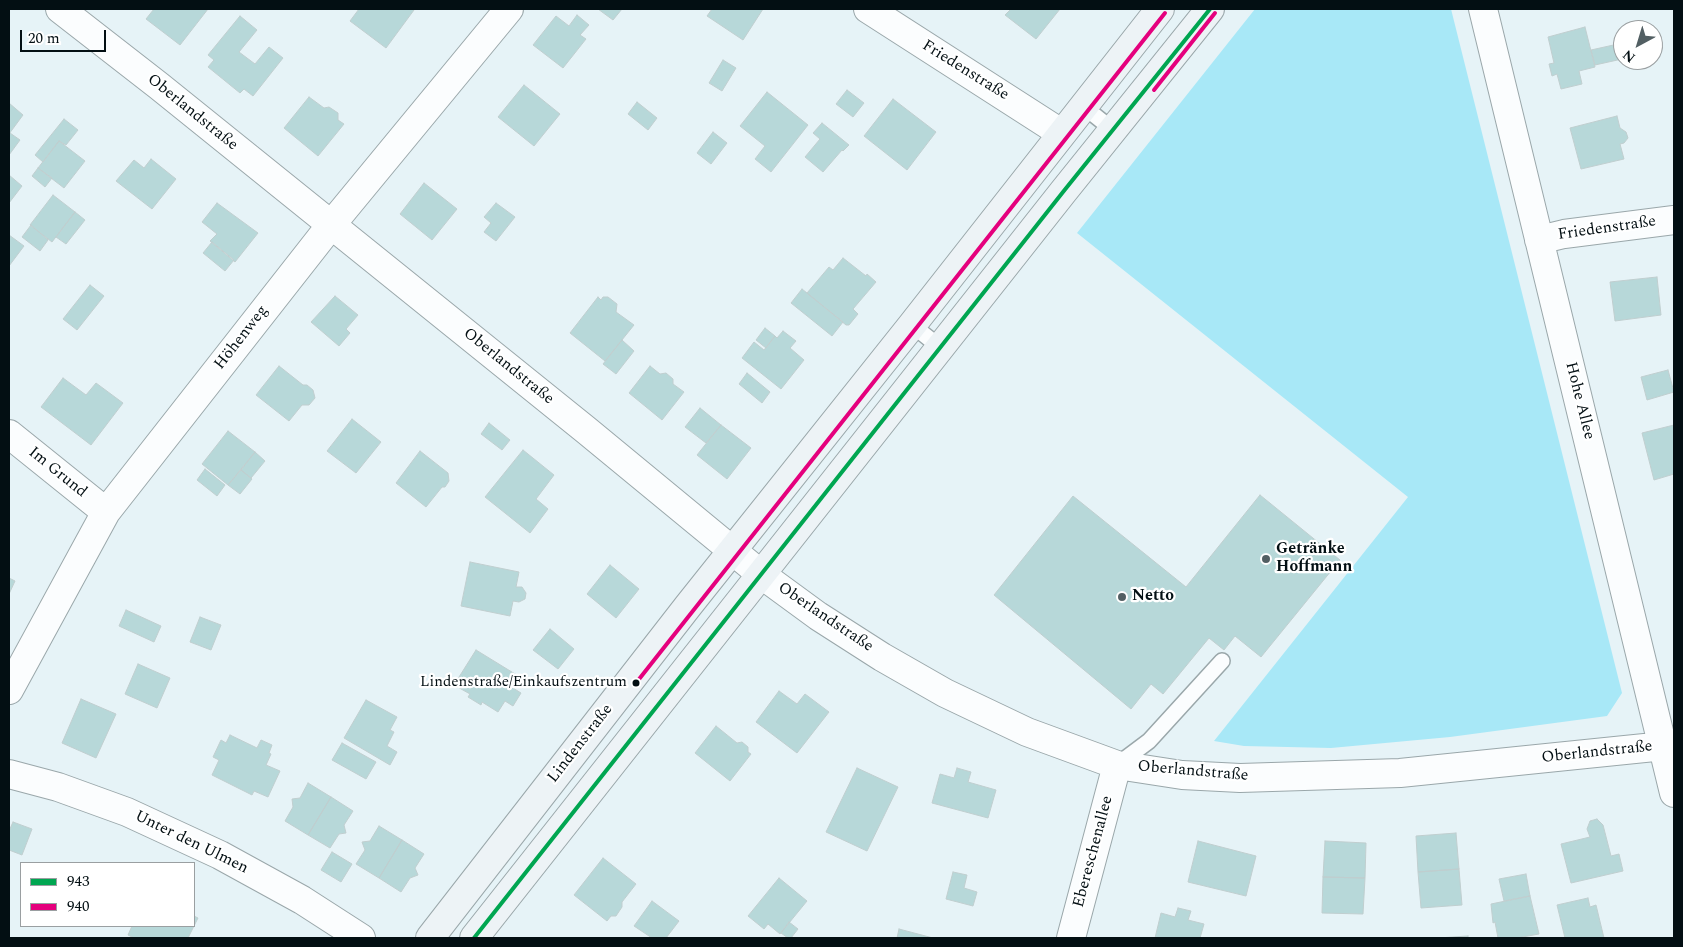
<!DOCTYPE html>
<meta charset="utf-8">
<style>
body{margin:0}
#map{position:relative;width:1683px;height:947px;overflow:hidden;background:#e6f3f7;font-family:Spectral,serif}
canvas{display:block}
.frame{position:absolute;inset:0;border:10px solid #030f13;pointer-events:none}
.legend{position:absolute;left:20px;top:862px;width:175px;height:65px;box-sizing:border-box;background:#fff;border:1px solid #9a9fa1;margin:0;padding:6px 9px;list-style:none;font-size:15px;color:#030f13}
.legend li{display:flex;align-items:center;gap:10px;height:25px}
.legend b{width:25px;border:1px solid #9a9fa1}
.north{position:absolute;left:1613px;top:20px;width:50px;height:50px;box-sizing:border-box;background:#fff;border:1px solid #9a9fa1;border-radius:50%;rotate:219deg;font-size:14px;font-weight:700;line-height:20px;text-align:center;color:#030f13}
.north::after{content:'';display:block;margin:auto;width:18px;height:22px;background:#525f63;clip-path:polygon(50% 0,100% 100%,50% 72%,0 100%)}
.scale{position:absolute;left:20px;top:30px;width:86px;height:22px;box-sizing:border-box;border:2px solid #030f13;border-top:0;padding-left:6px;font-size:15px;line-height:18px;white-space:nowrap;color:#030f13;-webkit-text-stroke:4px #fff;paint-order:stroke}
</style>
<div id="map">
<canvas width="1683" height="947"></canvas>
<div class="frame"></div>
<ul class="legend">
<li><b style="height:6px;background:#00a651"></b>943</li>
<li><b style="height:6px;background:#e5007d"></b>940</li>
</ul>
<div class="north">N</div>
<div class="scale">20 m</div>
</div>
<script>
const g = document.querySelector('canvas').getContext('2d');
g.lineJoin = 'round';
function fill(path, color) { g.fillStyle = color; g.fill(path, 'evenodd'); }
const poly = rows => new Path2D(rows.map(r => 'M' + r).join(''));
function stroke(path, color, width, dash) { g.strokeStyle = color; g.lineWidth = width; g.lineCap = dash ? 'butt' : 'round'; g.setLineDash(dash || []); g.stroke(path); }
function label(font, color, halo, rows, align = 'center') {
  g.font = font + ' Spectral,serif'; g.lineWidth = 4.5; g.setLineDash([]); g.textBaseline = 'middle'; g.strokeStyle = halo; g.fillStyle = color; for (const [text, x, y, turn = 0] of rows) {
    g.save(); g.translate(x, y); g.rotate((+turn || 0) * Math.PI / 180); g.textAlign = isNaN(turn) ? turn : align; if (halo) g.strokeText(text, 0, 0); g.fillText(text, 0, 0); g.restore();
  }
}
fill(poly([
 [1255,9,1451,9,1622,693,1607,716,1450,737,1331,748,1244,746,1214,741,1408,497,1077,233]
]), '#a8e8f7');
const building = poly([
 [154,9,208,9,180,45,146,19,154,9],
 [359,9,412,9,414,10,386,48,350,21,359,9],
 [598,9,622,9,613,20,598,9],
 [712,9,763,9,743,40,707,16,712,9],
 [1011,9,1060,9,1036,39,1005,15,1011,9],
 [577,15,589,25,580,35,586,39,563,68,533,45,556,16,569,26,577,15],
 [240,16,257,30,239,52,255,64,269,47,283,58,253,96,244,89,240,93,208,67,214,60,208,55,240,16],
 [1585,27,1595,67,1579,71,1582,84,1561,89,1557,74,1552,76,1549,64,1554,63,1548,37,1585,27],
 [1618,44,1622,59,1595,65,1591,50,1618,44],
 [723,60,736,68,722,91,709,83,723,60],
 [524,85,560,114,534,146,498,117,524,85],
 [847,90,864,103,853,117,836,104,847,90],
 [767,92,808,125,771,172,755,159,765,146,740,126,767,92],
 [309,97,324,108,329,107,338,113,338,120,344,124,318,156,284,128,309,97],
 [893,99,936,132,907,170,864,136,893,99],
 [637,102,657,118,648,130,628,114,637,102],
 [9,103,23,115,9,134,9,103],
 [1617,116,1620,128,1626,132,1628,138,1624,143,1620,144,1624,159,1581,169,1570,128,1617,116],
 [64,119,78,130,66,145,59,141,43,162,35,155,64,119],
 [822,123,849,145,843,151,842,150,823,172,805,157,820,139,813,133,822,123],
 [713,132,727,143,711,164,697,153,713,132],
 [10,133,20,140,9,155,9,134,10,133],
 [59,141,85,161,64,188,38,168,59,141],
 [151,159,176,179,152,209,116,181,134,160,144,168,151,159],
 [38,168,52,178,45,187,32,176,38,168],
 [9,175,22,186,9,203,9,175],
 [424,183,457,209,432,240,400,214,424,183],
 [53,195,75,212,52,242,30,225,53,195],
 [217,203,258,233,235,262,210,241,217,234,202,222,217,203],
 [496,203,515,217,496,241,484,232,491,223,484,217,496,203],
 [75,212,85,220,66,244,56,237,75,212],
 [31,225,48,240,40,251,22,237,31,225],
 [9,235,24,246,9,266,9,235],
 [212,242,234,260,225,271,203,253,212,242],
 [843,258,866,276,867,274,876,282,853,309,858,314,849,325,846,325,807,293,829,267,833,270,843,258],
 [1657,277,1661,315,1615,321,1610,282,1657,277],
 [90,285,104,296,77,330,63,319,90,285],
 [802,289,843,322,832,336,791,303,802,289],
 [335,296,358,315,346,329,350,333,339,346,311,322,335,296],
 [598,297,601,300,603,297,608,297,617,304,616,312,634,325,605,361,570,333,598,297],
 [765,328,775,336,766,348,756,340,765,328],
 [783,331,796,341,790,348,804,360,781,389,742,358,754,342,764,350,775,336,777,338,783,331],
 [622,340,634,351,616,374,603,364,622,340],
 [279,366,303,385,307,385,313,390,315,398,309,405,302,405,289,421,256,395,279,366],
 [650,366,660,374,666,373,673,379,673,384,684,392,662,420,629,393,650,366],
 [1668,370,1674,392,1647,400,1641,377,1668,370],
 [747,373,770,392,762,403,739,384,747,373],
 [63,378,86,395,96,383,123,403,91,445,41,407,63,378],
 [700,408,721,425,706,443,685,427,700,408],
 [352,419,381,442,356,473,327,451,352,419],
 [489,423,510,440,502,450,481,434,489,423],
 [721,425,751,448,727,479,697,455,721,425],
 [1674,425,1674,474,1654,480,1642,433,1674,425],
 [228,431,255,452,228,485,202,464,228,431],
 [523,450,554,475,536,499,548,509,530,533,485,497,523,450],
 [420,451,448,473,449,481,445,487,442,487,426,507,396,483,420,451],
 [255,452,265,461,251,478,241,470,255,452],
 [205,469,225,485,217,496,197,480,205,469],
 [241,470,252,479,240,494,228,485,241,470],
 [1260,495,1340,560,1261,657,1235,636,1224,650,1209,638,1163,694,1151,684,1131,709,994,595,1073,496,1186,587,1260,495],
 [470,562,519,572,516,587,522,587,526,593,525,599,519,602,513,601,510,616,461,606,470,562],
 [610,565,639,589,616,618,587,594,610,565],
 [9,578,15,581,9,594,9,578],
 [126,610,161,626,154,642,119,626,126,610],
 [200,617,221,625,211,650,190,642,200,617],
 [550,629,574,649,558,669,533,650,550,629],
 [476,650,520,677,513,688,521,693,513,706,505,701,498,712,482,702,481,705,468,697,470,694,454,685,476,650],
 [138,664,170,678,157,708,125,694,138,664],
 [779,691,797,704,805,694,829,712,797,753,756,722,779,691],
 [81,699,116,714,96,758,62,743,81,699],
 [366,700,397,717,390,730,394,732,387,746,397,752,390,765,344,738,366,700],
 [716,726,737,743,742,742,748,747,748,752,751,754,730,781,695,753,716,726],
 [230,735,257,748,261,740,272,745,269,753,271,754,266,765,280,771,268,797,254,791,252,795,212,775,219,760,213,757,221,740,226,743,230,735],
 [342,743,376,762,366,779,332,760,342,743],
 [857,768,898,787,867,851,826,832,857,768],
 [957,768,971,772,968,782,996,790,988,818,932,803,940,774,954,778,957,768],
 [308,783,331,797,308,835,285,821,293,807,292,799,300,798,308,783],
 [331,797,353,811,344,825,346,833,339,834,330,848,308,835,331,797],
 [1597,819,1603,825,1611,856,1619,854,1623,871,1571,883,1561,844,1590,837,1587,829,1590,821,1597,819],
 [13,822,32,829,22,855,9,850,9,831,13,822],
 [379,826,402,840,379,878,356,864,365,850,362,842,370,841,379,826],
 [1456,833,1459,869,1418,872,1416,836,1456,833],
 [402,840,424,854,415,868,418,875,410,878,401,892,379,878,402,840],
 [1198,841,1256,856,1246,896,1188,882,1198,841],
 [1325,841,1366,843,1365,878,1323,877,1325,841],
 [332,852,352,864,341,882,321,870,332,852],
 [603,858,636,884,622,902,622,907,616,916,611,916,607,921,574,895,603,858],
 [1459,869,1462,905,1421,908,1418,872,1459,869],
 [953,872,967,875,964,888,977,892,973,906,946,899,953,872],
 [1526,874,1530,896,1504,901,1499,879,1526,874],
 [1323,877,1365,878,1363,914,1322,913,1323,877],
 [779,878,807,901,780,934,768,924,764,929,748,916,779,878],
 [1530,896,1539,934,1517,938,1498,938,1495,922,1493,923,1491,904,1530,896],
 [1588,898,1590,907,1596,905,1604,938,1565,938,1557,905,1588,898],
 [652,901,679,921,666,938,652,938,634,926,652,901],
 [1178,908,1191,911,1188,920,1204,924,1200,938,1155,938,1161,913,1175,917,1178,908],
 [194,916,198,918,188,938,134,938,128,935,132,926,194,926,194,916],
 [789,922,798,929,791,938,788,938,781,933,789,922],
 [899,929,933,938,897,938,899,929],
 [1468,936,1468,938,1438,938,1468,936]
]);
fill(building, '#b7d8d9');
stroke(building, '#c0cecf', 1);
const lane = poly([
 [1083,106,1113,130],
 [912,325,941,348],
 [1117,765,1149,741,1222,661]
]);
const street = poly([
 [60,9,159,86,586,430,762,575,818,616,882,657,945,693,1027,732,1117,765,1182,775,1240,778,1400,773,1674,745],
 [868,9,1061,133],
 [1483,9,1674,793],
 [1539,240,1564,234,1674,220],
 [9,434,106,512],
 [9,690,106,512,331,225,509,9],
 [9,774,58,787,127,812,220,855,302,900,361,938],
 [1071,938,1117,765]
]);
const secondary = poly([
 [430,938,688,606,912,325,1160,9],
 [474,938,1063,192,1210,9]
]);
stroke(lane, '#9aa7aa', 18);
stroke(street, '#9aa7aa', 30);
stroke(secondary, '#9aa7aa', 30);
stroke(lane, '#fbfdfe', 15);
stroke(street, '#fbfdfe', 28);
stroke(secondary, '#edf3f6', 28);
stroke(poly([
 [474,938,1063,192,1210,9]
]), '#00a651', 4);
stroke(poly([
 [1154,90,1215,13],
 [636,683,1165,13]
]), '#e5007d', 4);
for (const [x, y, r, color] of [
 [1266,559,5,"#525f63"],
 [1122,597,5,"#525f63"],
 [636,683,4.5,"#030f13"]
]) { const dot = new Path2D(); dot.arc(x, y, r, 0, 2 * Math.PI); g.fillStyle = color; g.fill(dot); stroke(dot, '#fff', 2); }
label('15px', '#030f13', '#fff', [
 ["Lindenstraße/Einkaufszentrum",627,683]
], 'right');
label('16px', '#030f13', '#fff', [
 ["Friedenstraße",965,71,32],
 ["Oberlandstraße",192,113,39],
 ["Friedenstraße",1607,229,-8],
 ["Höhenweg",242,338,-52],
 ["Oberlandstraße",508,367,39],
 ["Hohe Allee",1579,401,76],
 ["Im Grund",57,473,39],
 ["Oberlandstraße",825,618,34],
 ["Lindenstraße",581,744,-52],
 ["Oberlandstraße",1597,753,-6],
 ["Oberlandstraße",1193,772,5],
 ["Unter den Ulmen",191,843,26],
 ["Ebereschenallee",1094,852,-75]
]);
label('bold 16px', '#030f13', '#fff', [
 ["Getränke",1276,550],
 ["Hoffmann",1276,568],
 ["Netto",1132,597]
], 'left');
</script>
